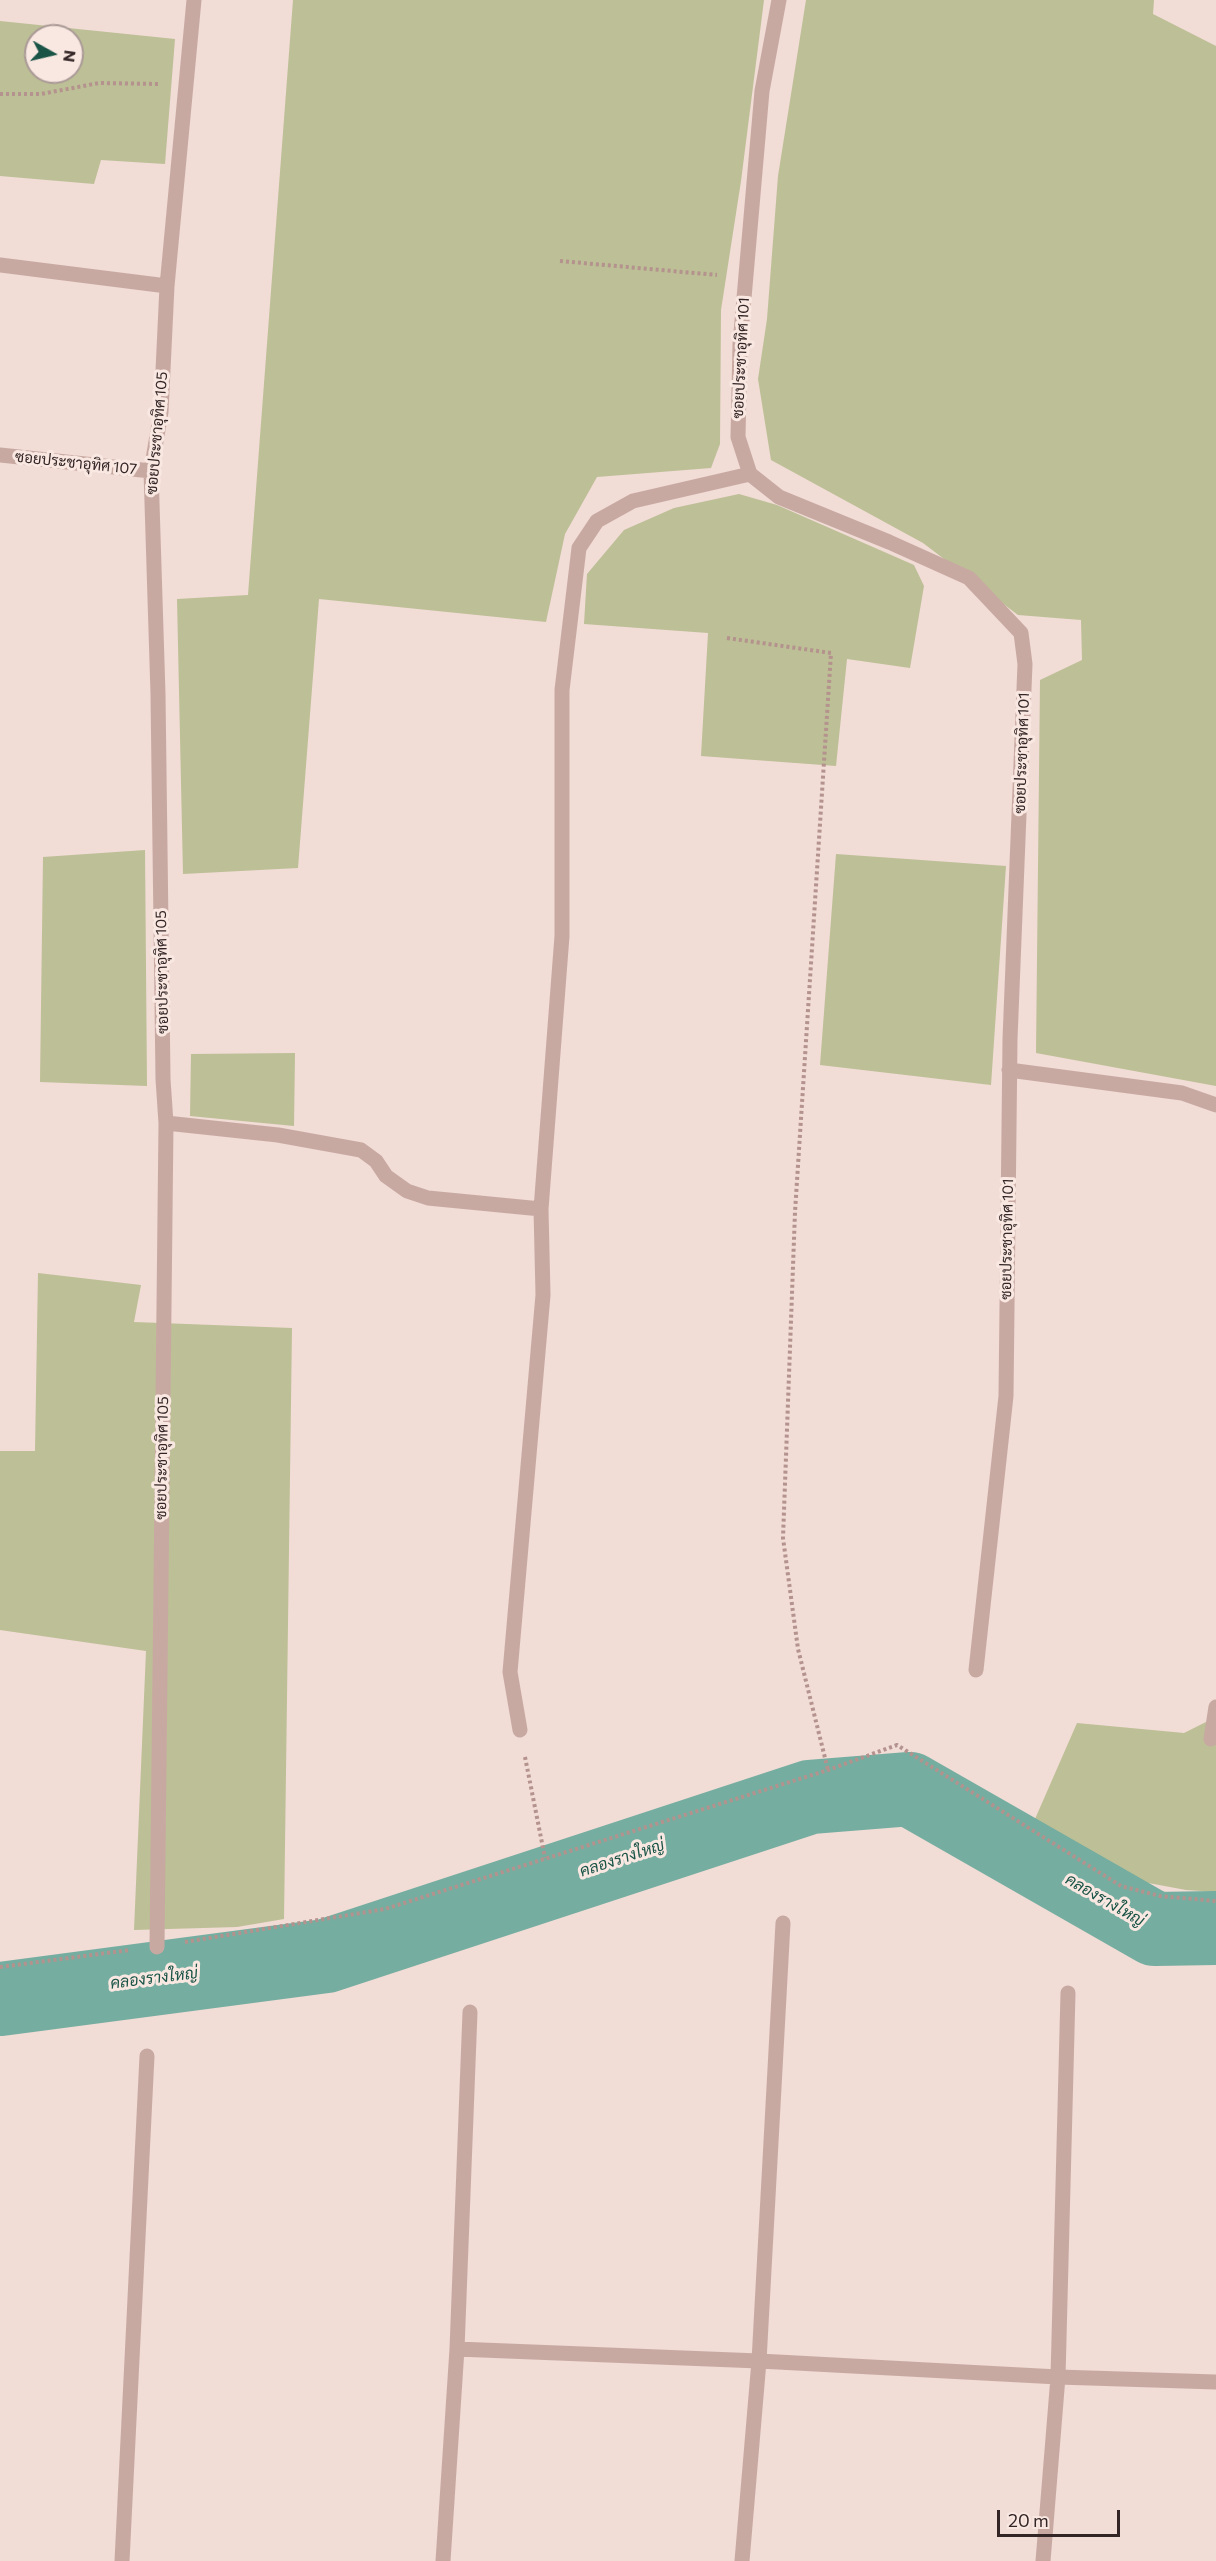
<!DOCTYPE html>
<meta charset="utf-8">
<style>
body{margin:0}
#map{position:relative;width:1216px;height:2561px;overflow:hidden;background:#f1dcd6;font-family:Commissioner,sans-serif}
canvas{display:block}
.north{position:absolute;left:24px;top:24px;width:60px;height:60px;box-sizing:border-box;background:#f9e8e2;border:2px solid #aa9a96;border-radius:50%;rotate:98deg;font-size:16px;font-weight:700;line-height:24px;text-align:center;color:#332525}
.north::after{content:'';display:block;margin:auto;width:21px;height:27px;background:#1a5447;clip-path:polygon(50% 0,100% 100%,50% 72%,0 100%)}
.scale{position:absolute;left:997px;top:2510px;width:123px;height:27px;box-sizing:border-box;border:3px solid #332525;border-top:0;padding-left:8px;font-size:18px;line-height:21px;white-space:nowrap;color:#332525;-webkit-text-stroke:4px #f9e8e2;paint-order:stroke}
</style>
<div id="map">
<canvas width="1216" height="2561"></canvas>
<div class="north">N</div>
<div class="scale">20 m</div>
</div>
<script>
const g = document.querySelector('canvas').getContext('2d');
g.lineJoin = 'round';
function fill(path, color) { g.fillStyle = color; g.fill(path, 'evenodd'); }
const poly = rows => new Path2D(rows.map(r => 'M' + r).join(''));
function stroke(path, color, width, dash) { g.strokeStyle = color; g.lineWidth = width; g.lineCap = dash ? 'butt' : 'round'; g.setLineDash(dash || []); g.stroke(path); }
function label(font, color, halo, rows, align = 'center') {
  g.font = font + ' Commissioner,Sarabun,sans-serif'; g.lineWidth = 6; g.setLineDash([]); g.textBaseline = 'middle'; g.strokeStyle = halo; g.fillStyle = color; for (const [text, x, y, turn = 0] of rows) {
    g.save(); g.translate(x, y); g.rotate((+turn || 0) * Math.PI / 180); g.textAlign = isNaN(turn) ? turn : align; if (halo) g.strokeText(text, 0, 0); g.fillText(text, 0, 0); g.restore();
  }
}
fill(poly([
 [293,0,764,0,741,181,721,310,720,444,711,468,597,477,565,534,546,622,319,599,298,868,183,874,177,599,248,595],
 [806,0,1154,0,1153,14,1216,46,1216,1086,1036,1053,1040,680,1082,660,1081,620,1018,615,923,543,771,460,758,379,767,319,778,176],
 [0,21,175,39,165,164,101,160,94,184,0,176],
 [36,36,72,36,72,72,36,72],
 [739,494,777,505,914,565,924,586,910,668,847,659,836,766,701,756,708,633,584,624,587,574,624,530,674,508],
 [145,850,147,1086,40,1082,43,857],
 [836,854,1006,866,991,1085,820,1065],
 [295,1053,294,1126,190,1116,191,1054],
 [38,1273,141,1285,134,1322,292,1328,284,1919,237,1927,134,1930,146,1651,0,1630,0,1451,35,1451],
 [1216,1717,1216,1892,1186,1890,1127,1879,1035,1819,1077,1723,1184,1733]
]), '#bdbf96');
stroke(poly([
 [0,1999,326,1956,810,1797,910,1789,1155,1929,1216,1928]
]), '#75ada0', 74);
stroke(poly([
 [0,94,41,94,99,83,158,84],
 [560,261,717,275],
 [727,638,831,653,795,1212,783,1538,798,1649,828,1770],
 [525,1757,545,1858],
 [185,1942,385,1909,828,1770,897,1745,1121,1886,1160,1896,1216,1901],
 [0,1967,130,1950]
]), '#b4928d', 4, [3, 3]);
stroke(poly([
 [779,0,762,91,740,344,738,437,750,474,779,497,889,542,969,578,1021,633,1025,664,1010,1039,1006,1396,976,1670],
 [0,265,167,286],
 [0,455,151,471],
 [1009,1070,1182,1093,1216,1105],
 [166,1123,278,1135,361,1150,376,1161,386,1176,407,1191,428,1198,541,1209],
 [520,1730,510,1672,543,1295,541,1209,562,936,562,690,579,548,597,521,633,501,750,474],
 [1211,1739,1216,1707],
 [157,1947,166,1123,163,1079,158,694,151,471,161,412,167,286,194,0],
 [457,2349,759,2361,1058,2377,1216,2382],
 [122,2561,147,2056],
 [443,2561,457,2349,470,2012],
 [742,2561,759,2361,783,1923],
 [1043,2561,1058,2377,1068,1993]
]), '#c8a9a2', 15);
label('15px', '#332525', '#f9e8e2', [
 ["ซอยประชาอุทิศ 101",741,358,-87],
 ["ซอยประชาอุทิศ 105",157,433,-85],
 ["ซอยประชาอุทิศ 107",76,463,6],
 ["ซอยประชาอุทิศ 101",1022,753,-88],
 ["ซอยประชาอุทิศ 105",162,972,-91],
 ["ซอยประชาอุทิศ 101",1007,1239,-89],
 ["ซอยประชาอุทิศ 105",162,1458,-89]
]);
label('italic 16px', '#1a5447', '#f9e8e2', [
 ["คลองรางใหญ่",622,1858,-18],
 ["คลองรางใหญ่",1105,1900,30],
 ["คลองรางใหญ่",154,1978,-7]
]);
</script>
